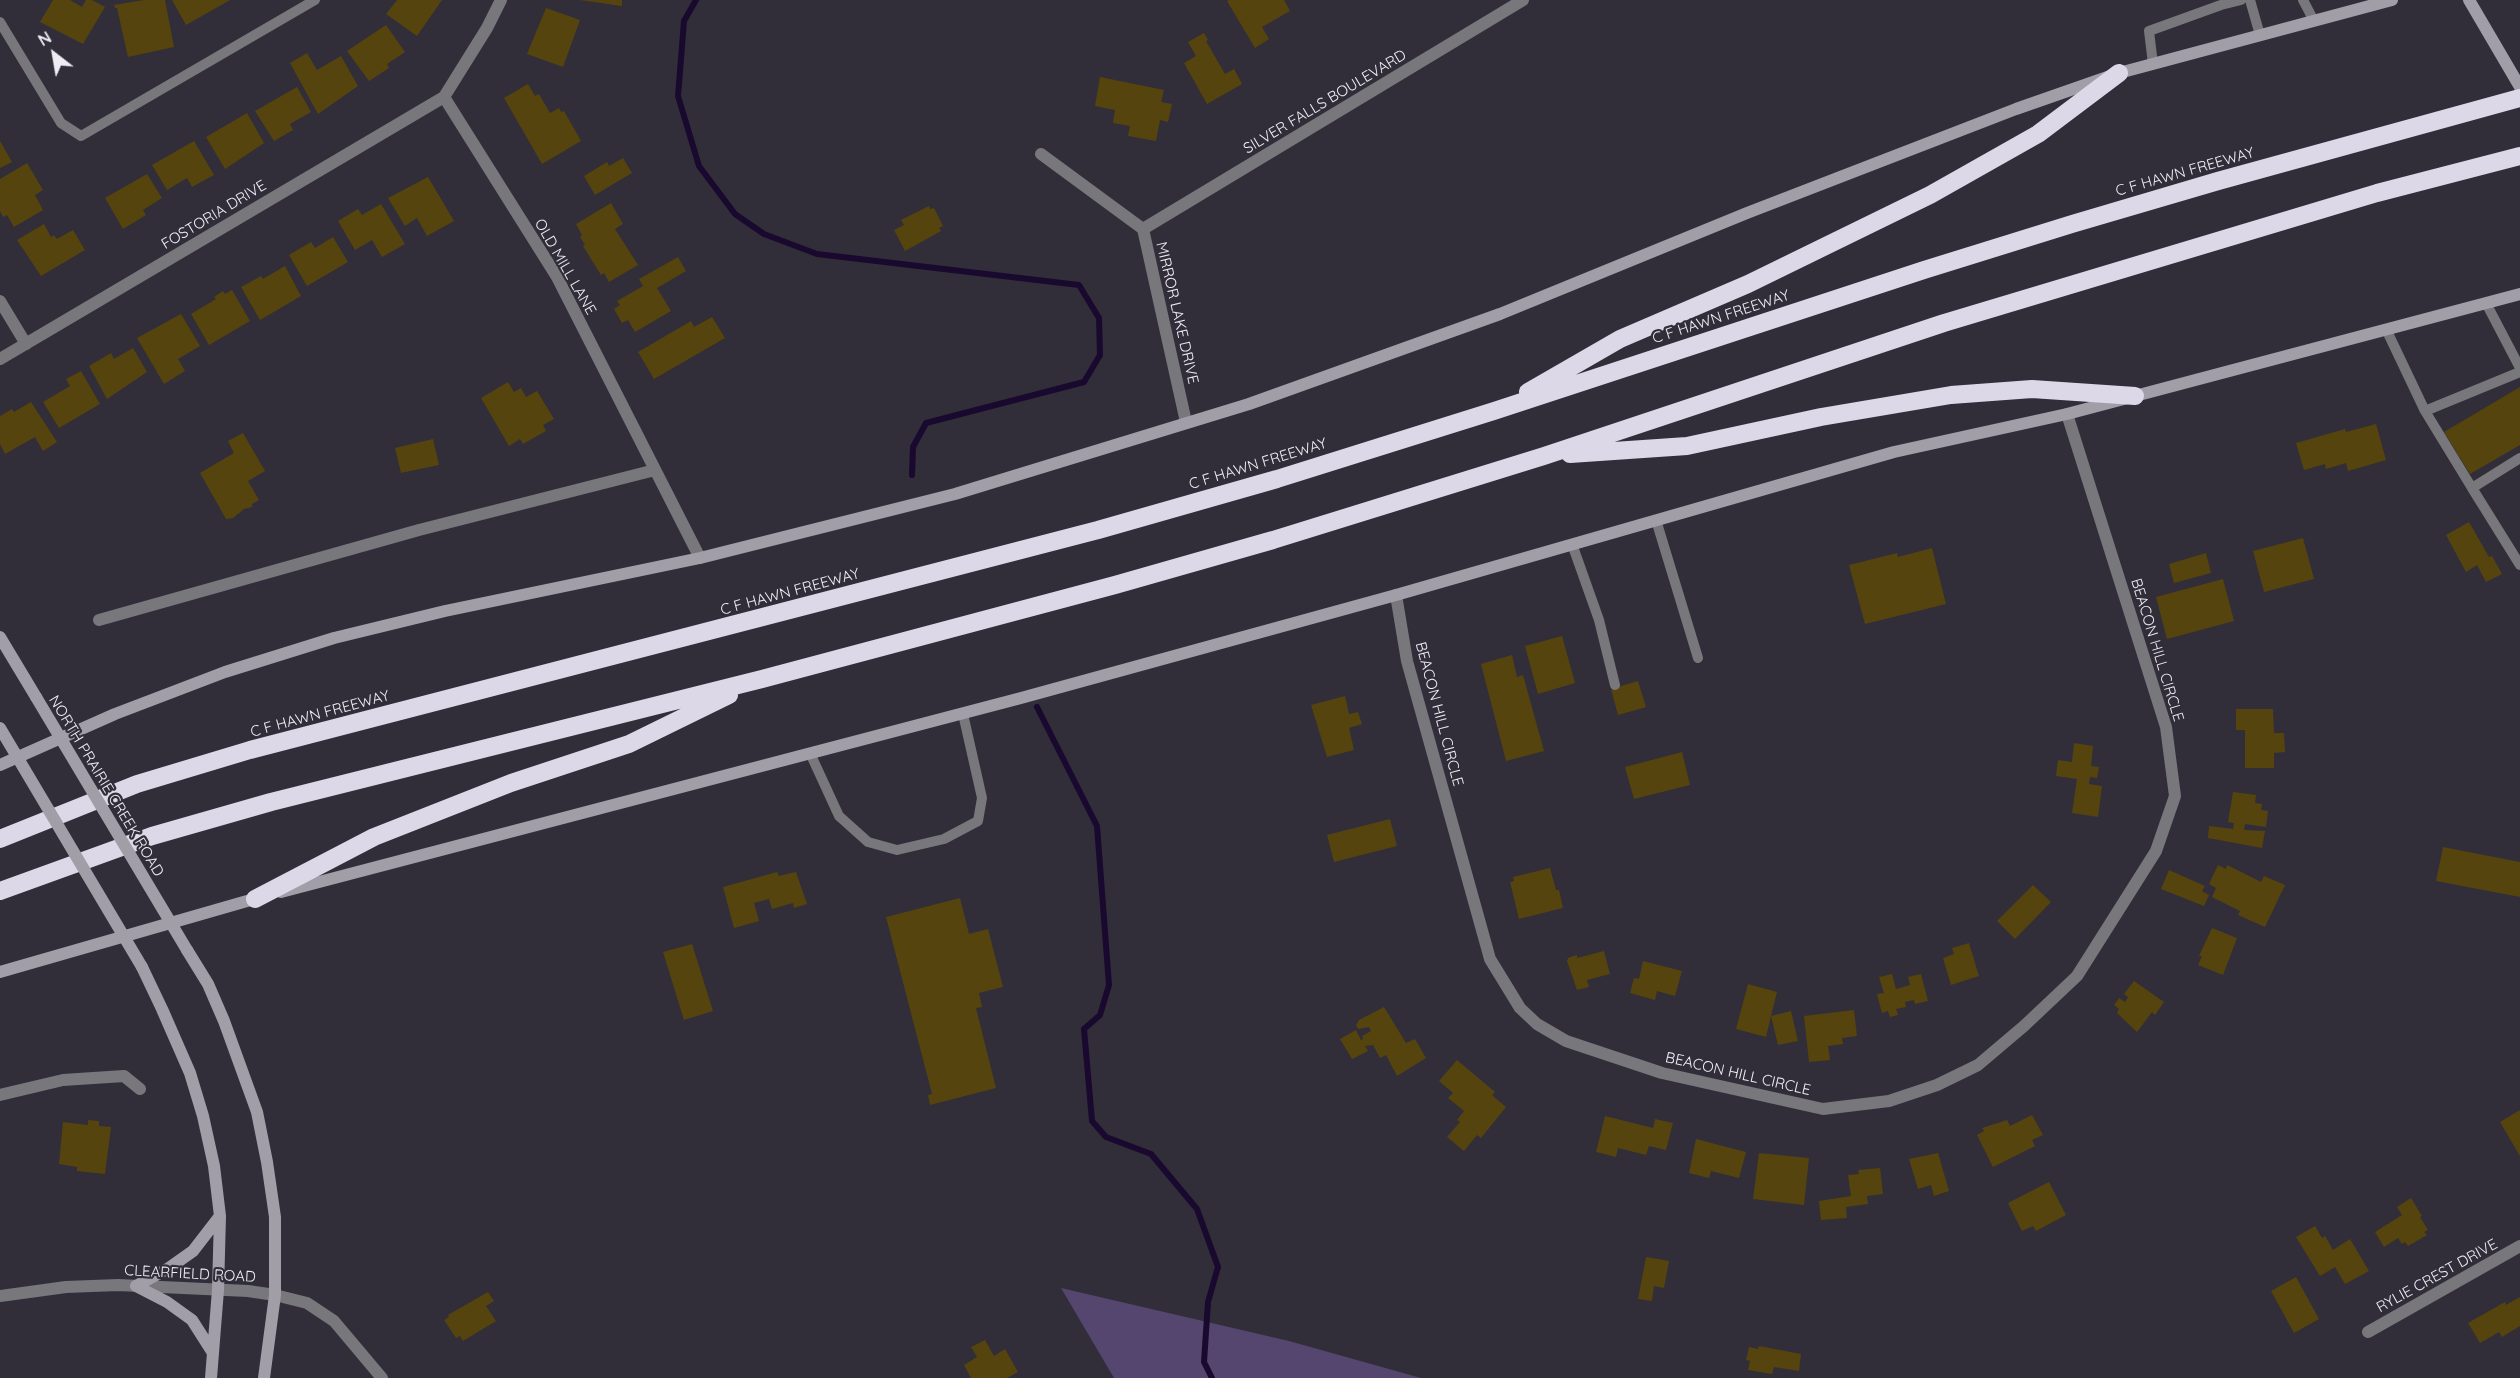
<!DOCTYPE html>
<style>
body{margin:0}
#map{position:relative;width:2520px;height:1378px;overflow:hidden;background:#312e39;font-family:Quicksand,sans-serif}
canvas{display:block}
.north{position:absolute;left:24px;top:24px;width:60px;height:60px;-webkit-text-stroke:4px #312e39;paint-order:stroke;rotate:329deg;font-size:16px;font-weight:700;line-height:24px;text-align:center;color:#efedf4}
.north::after{content:'';display:block;margin:auto;width:21px;height:27px;background:#efedf4;clip-path:polygon(50% 0,100% 100%,50% 72%,0 100%)}
</style>
<div id="map">
<canvas width="2520" height="1378"></canvas>
<div class="north">N</div>
</div>
<script>
const g = document.querySelector('canvas').getContext('2d');
g.lineJoin = 'round';
function fill(path, color) { g.fillStyle = color; g.fill(path, 'evenodd'); }
const poly = rows => new Path2D(rows.map(r => 'M' + r).join(''));
function stroke(path, color, width, dash) { g.strokeStyle = color; g.lineWidth = width; g.lineCap = dash ? 'butt' : 'round'; g.setLineDash(dash || []); g.stroke(path); }
function label(font, color, halo, rows, align = 'center') {
  g.font = font + ' Quicksand,sans-serif'; g.lineWidth = 4.5; g.setLineDash([]); g.textBaseline = 'middle'; g.strokeStyle = halo; g.fillStyle = color; for (const [text, x, y, turn = 0] of rows) {
    g.save(); g.translate(x, y); g.rotate((+turn || 0) * Math.PI / 180); g.textAlign = isNaN(turn) ? turn : align; if (halo) g.strokeText(text, 0, 0); g.fillText(text, 0, 0); g.restore();
  }
}
fill(poly([
 [1061,1288,1289,1341,1421,1378,1114,1378]
]), '#54466f');
stroke(poly([
 [696,0,684,21,678,96,699,166,735,214,764,234,817,254,1079,285,1099,318,1100,355,1084,382,926,423,913,447,912,475],
 [1037,707,1097,826,1109,985,1100,1015,1084,1029,1092,1121,1106,1137,1151,1154,1197,1209,1218,1267,1208,1302,1204,1362,1212,1378]
]), '#1a092f', 6);
fill(poly([
 [53,0,70,0,82,7,86,0,92,0,105,7,83,44,40,22],
 [144,0,165,0,174,47,128,57,117,8,115,8,114,5],
 [172,0,230,0,186,25],
 [397,0,442,0,417,36,386,14],
 [580,0,622,0,622,6],
 [1229,0,1284,0,1290,11,1262,27,1269,39,1255,48,1227,1],
 [546,8,580,20,563,67,527,54],
 [386,25,405,52,387,64,389,68,369,81,347,51],
 [1204,33,1208,40,1206,41,1225,74,1234,69,1242,84,1207,104,1184,63,1196,56,1188,42],
 [307,53,317,70,341,56,358,86,318,114,290,63],
 [1100,77,1164,90,1161,102,1172,104,1168,122,1160,120,1156,141,1128,136,1130,126,1113,123,1115,110,1095,106],
 [528,84,535,96,539,94,550,113,559,108,561,112,564,111,581,141,542,164,504,98],
 [297,87,311,112,290,124,293,130,274,141,255,111],
 [247,113,264,143,225,169,206,137],
 [0,141,12,162,0,168],
 [194,141,214,175,192,187,187,178,167,190,152,165],
 [623,158,632,173,595,195,584,176,607,162,609,166],
 [27,163,43,190,35,195,43,210,14,227,7,215,3,217,0,211,0,179],
 [147,174,162,198,143,210,146,215,123,229,105,198],
 [428,177,454,221,427,236,417,218,405,226,388,198],
 [611,203,623,224,615,229,638,265,609,282,604,273,601,275,583,246,585,245,580,237,582,235,576,224],
 [381,204,405,244,382,257,372,240,355,250,338,221,358,209,362,215],
 [929,206,930,209,934,208,943,226,939,228,941,231,905,251,894,230,904,225,901,220],
 [44,224,51,237,54,235,57,239,73,230,85,250,41,276,17,240],
 [333,237,348,262,307,286,289,255,311,242,315,248],
 [678,257,686,271,657,288,671,311,635,332,628,320,622,323,614,309,620,305,617,301,643,286,639,279],
 [285,266,301,296,260,320,241,287,261,276,263,279],
 [232,290,250,321,209,345,191,314,216,299,214,297,223,291,225,294],
 [181,314,200,346,178,359,185,371,164,384,137,338],
 [712,317,725,338,654,379,638,352,691,321,694,327],
 [133,348,147,372,107,399,89,366,111,353,114,359],
 [81,371,100,404,59,428,43,402,70,386,66,379],
 [508,382,514,392,521,388,526,397,537,391,554,419,543,425,546,431,523,444,520,439,509,446,481,398],
 [2520,387,2520,445,2470,474,2444,432],
 [31,402,57,442,43,451,35,437,5,454,0,444,0,416,12,409,14,412],
 [2376,424,2386,460,2348,471,2346,463,2326,469,2325,464,2304,470,2296,443,2345,429,2346,432],
 [243,433,265,471,248,481,259,500,252,504,252,507,244,509,233,518,226,519,200,473,234,453,228,441],
 [433,439,439,465,401,473,395,448],
 [2469,522,2489,557,2492,556,2502,574,2486,582,2477,565,2466,572,2446,535],
 [2303,538,2314,579,2264,592,2253,551],
 [1932,548,1946,604,1865,624,1849,565,1897,553,1898,557],
 [2206,553,2211,573,2174,583,2169,564],
 [2223,579,2234,621,2167,639,2156,597],
 [1562,636,1575,683,1538,694,1525,646],
 [1512,655,1517,677,1523,675,1544,751,1506,761,1481,664],
 [1638,681,1646,707,1618,715,1611,689],
 [1345,696,1349,714,1358,712,1362,724,1349,728,1354,750,1327,757,1311,705],
 [2236,709,2273,709,2274,733,2284,733,2285,752,2274,753,2274,768,2245,768,2245,730,2236,730],
 [2074,743,2093,746,2091,766,2099,767,2097,778,2090,777,2089,784,2102,786,2098,817,2072,813,2077,779,2056,776,2058,760,2072,762],
 [1682,752,1690,785,1634,799,1625,767],
 [2233,792,2256,795,2255,803,2262,804,2261,810,2268,811,2266,827,2245,824,2244,830,2265,831,2262,848,2208,838,2209,826,2233,829,2234,823,2228,822],
 [1390,819,1397,846,1334,862,1327,835],
 [2443,847,2520,862,2520,897,2436,881],
 [2218,865,2226,869,2227,865,2261,882,2264,876,2285,885,2265,927,2238,915,2240,911,2212,897,2216,888,2209,884],
 [1550,868,1556,890,1559,890,1563,908,1519,919,1510,882,1514,881,1513,877],
 [2169,870,2205,886,2202,891,2209,895,2204,906,2161,889],
 [777,872,779,876,796,872,807,904,794,908,793,903,772,909,769,899,754,903,759,921,734,928,723,887],
 [2033,885,2051,902,2015,939,1997,921],
 [960,898,969,934,988,929,1003,987,979,993,982,1007,976,1008,996,1088,930,1105,928,1095,932,1094,886,917],
 [2212,928,2237,938,2223,975,2198,965,2202,956,2199,956],
 [1969,943,1979,976,1951,985,1943,958,1954,954,1952,948],
 [692,944,713,1011,684,1020,663,952],
 [1604,951,1610,974,1587,980,1589,987,1577,990,1567,961,1568,958,1577,955,1577,958],
 [1643,961,1682,971,1675,996,1657,991,1655,1000,1630,993,1634,978,1639,979],
 [1892,974,1896,989,1910,985,1908,977,1921,974,1928,1001,1915,1004,1914,1000,1905,1002,1906,1007,1896,1009,1898,1015,1890,1017,1888,1011,1882,1013,1877,994,1884,993,1879,977],
 [2134,981,2164,1002,2155,1015,2152,1012,2137,1032,2117,1013,2119,1009,2114,1005,2119,998,2125,1002,2128,997,2124,994],
 [1748,984,1777,992,1771,1016,1791,1011,1798,1041,1778,1045,1771,1016,1766,1037,1736,1029],
 [1384,1007,1406,1043,1415,1039,1426,1058,1397,1076,1386,1055,1380,1058,1373,1045,1365,1046,1368,1051,1352,1059,1340,1039,1356,1030,1361,1040,1363,1039,1362,1036,1371,1031,1369,1027,1358,1029,1356,1025,1359,1020],
 [1854,1010,1857,1036,1842,1038,1843,1044,1828,1046,1830,1060,1809,1062,1804,1016],
 [1457,1060,1495,1092,1492,1095,1506,1107,1481,1138,1477,1135,1464,1151,1447,1137,1460,1122,1457,1120,1464,1111,1448,1098,1453,1093,1439,1081],
 [2520,1110,2520,1156,2500,1122],
 [2032,1115,2043,1135,2032,1140,2035,1146,1993,1167,1977,1135,1984,1131,1982,1128,2007,1120,2010,1126],
 [1605,1116,1653,1128,1655,1119,1673,1123,1666,1150,1649,1146,1646,1155,1618,1148,1616,1157,1596,1152],
 [88,1120,99,1121,99,1126,111,1127,105,1174,77,1171,77,1167,59,1164,63,1122,88,1125],
 [1696,1139,1746,1152,1739,1178,1711,1171,1709,1178,1689,1173],
 [1759,1153,1809,1158,1804,1205,1753,1199],
 [1938,1153,1949,1191,1934,1196,1931,1185,1918,1189,1909,1159],
 [1880,1168,1883,1194,1867,1196,1868,1204,1846,1207,1847,1218,1821,1220,1819,1201,1851,1196,1848,1175,1859,1174,1858,1170],
 [2049,1182,2066,1215,2036,1231,2033,1226,2022,1231,2008,1203],
 [2411,1198,2422,1216,2420,1217,2428,1230,2424,1232,2427,1235,2408,1246,2405,1242,2402,1244,2398,1238,2384,1247,2375,1232,2402,1215,2397,1207],
 [2315,1226,2322,1238,2325,1236,2333,1250,2350,1239,2369,1271,2345,1284,2335,1267,2320,1276,2296,1237],
 [1646,1257,1669,1261,1664,1288,1654,1286,1652,1301,1638,1299],
 [2296,1277,2319,1319,2294,1333,2271,1291],
 [488,1292,494,1301,486,1306,496,1321,463,1341,460,1336,456,1338,444,1320,449,1317,448,1315],
 [2520,1297,2520,1326,2502,1337,2499,1332,2480,1343,2468,1323,2505,1302,2506,1305],
 [985,1340,994,1356,1005,1349,1018,1372,1007,1378,971,1378,964,1365,977,1357,971,1347],
 [1759,1346,1801,1354,1799,1371,1774,1367,1772,1374,1748,1370,1750,1361,1746,1360,1749,1347,1758,1349]
]), '#55440e');
stroke(poly([
 [2250,0,2260,35],
 [2303,0,2314,21],
 [0,22,61,123,81,136,315,0],
 [2153,64,2149,31,2221,5,2241,0],
 [2486,303,2520,368],
 [2386,329,2425,411,2520,372],
 [2425,411,2472,488,2520,458],
 [2472,488,2520,565],
 [1656,520,1698,658],
 [1572,544,1599,620,1615,685],
 [810,753,839,816,868,842,897,850,944,839,978,821,982,798,963,714]
]), '#78777c', 10);
stroke(poly([
 [444,97,557,277,700,558],
 [1041,154,1143,229,1186,422],
 [1143,229,1523,0],
 [0,301,26,344],
 [0,359,444,97,487,28,501,0],
 [1396,595,1407,661,1490,959,1520,1008,1537,1024,1566,1041,1662,1073,1823,1109,1889,1101,1937,1085,1978,1065,2024,1026,2077,976,2156,851,2175,796,2166,727,2067,414],
 [99,620,419,530,655,470],
 [0,1095,63,1080,124,1076,140,1089],
 [0,1296,66,1287,118,1285,248,1291,275,1295,307,1303,334,1321,382,1378],
 [2368,1332,2520,1246]
]), '#78777c', 12);
stroke(poly([
 [2469,0,2520,87],
 [0,637,36,697],
 [0,765,115,714,225,672,334,638,445,611,700,558,955,494,1249,404,1500,314,1747,213,2016,109,2119,73,2392,0],
 [281,892,1021,698,1396,595,1894,452,2067,414,2520,294],
 [187,950,208,984,224,1021,257,1112,267,1162,275,1217,275,1295,264,1378],
 [142,967,162,1009,190,1073,203,1116,214,1166,220,1216,218,1290,211,1378],
 [0,972,261,897],
 [136,1286,169,1268,193,1251,220,1216],
 [136,1286,167,1302,192,1320,213,1353]
]), '#a19ea8', 12);
stroke(poly([
 [1528,392,1620,339,1748,284,1930,195,2038,134,2119,73],
 [1570,454,1687,446,1821,417,1951,395,2032,389,2135,396],
 [0,839,137,784,250,750,1098,530,1277,479,1494,411,1924,270,2072,224,2218,181,2520,98],
 [0,891,152,836,271,802,762,679,1115,585,1273,540,1544,456,1944,323,2377,193,2520,156],
 [255,899,374,837,511,783,629,744,729,695]
]), '#ddd8e7', 18);
stroke(poly([
 [36,697,187,950],
 [0,728,142,967]
]), '#a19ea8', 12);
label('15px', '#efedf4', '#312e39', [
 ["SILVER FALLS BOULEVARD",1325,102,-31],
 ["C F HAWN FREEWAY",2185,172,-16],
 ["FOSTORIA DRIVE",214,215,-31],
 ["OLD MILL LANE",565,267,60],
 ["MIRROR LAKE DRIVE",1177,313,77],
 ["C F HAWN FREEWAY",1721,317,-18],
 ["C F HAWN FREEWAY",1258,464,-17],
 ["C F HAWN FREEWAY",790,592,-15],
 ["BEACON HILL CIRCLE",2157,650,73],
 ["C F HAWN FREEWAY",320,714,-15],
 ["BEACON HILL CIRCLE",1439,714,75],
 ["NORTH PRAIRIE CREEK ROAD",106,786,59],
 ["BEACON HILL CIRCLE",1738,1074,13],
 ["CLEARFIELD ROAD",190,1274,3],
 ["RYLIE CREST DRIVE",2437,1276,-29]
]);
</script>
